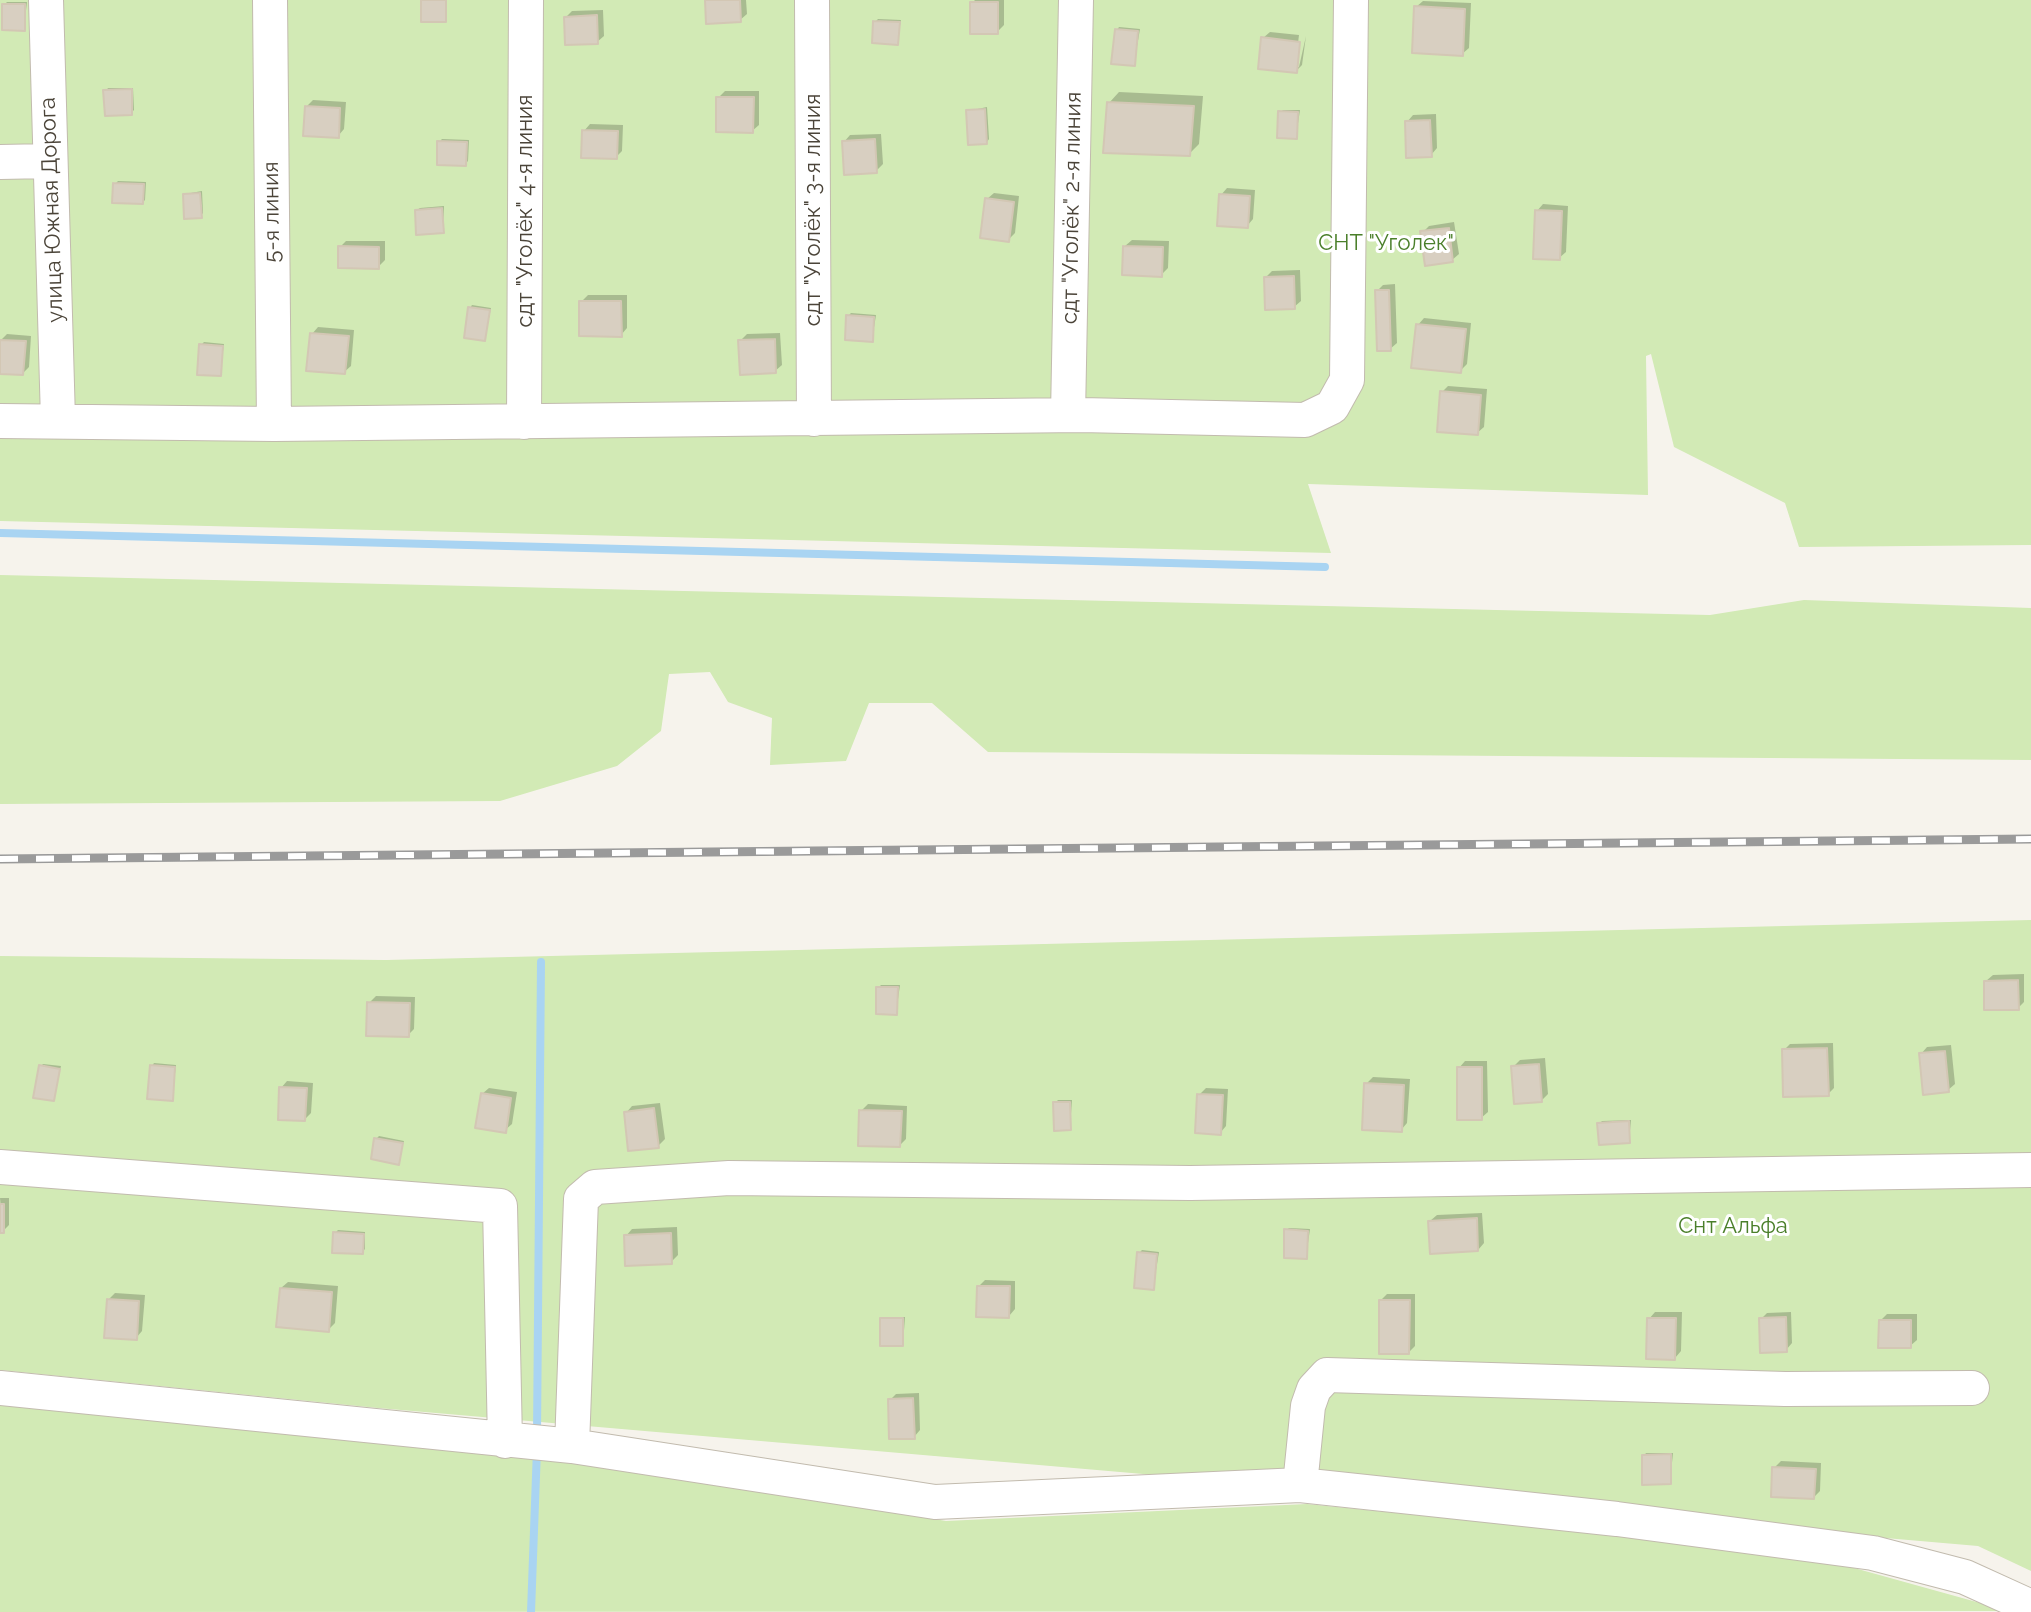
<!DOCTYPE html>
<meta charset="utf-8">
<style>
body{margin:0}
canvas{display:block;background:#f6f3ec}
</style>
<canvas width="2031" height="1612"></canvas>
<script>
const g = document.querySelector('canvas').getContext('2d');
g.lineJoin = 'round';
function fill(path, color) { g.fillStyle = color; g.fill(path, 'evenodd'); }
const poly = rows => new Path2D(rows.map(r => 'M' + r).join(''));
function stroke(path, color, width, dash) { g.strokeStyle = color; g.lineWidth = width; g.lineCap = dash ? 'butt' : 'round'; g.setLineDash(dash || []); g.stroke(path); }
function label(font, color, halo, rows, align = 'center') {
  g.font = font + ' Raleway,sans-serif'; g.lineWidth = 6; g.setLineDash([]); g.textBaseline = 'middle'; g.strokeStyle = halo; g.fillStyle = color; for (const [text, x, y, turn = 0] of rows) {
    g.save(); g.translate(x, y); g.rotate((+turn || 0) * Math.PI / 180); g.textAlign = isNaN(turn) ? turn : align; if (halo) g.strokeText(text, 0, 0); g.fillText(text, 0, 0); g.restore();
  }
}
fill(poly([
 [0,0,2031,0,2031,545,1799,547,1785,503,1674,447,1651,354,1646,356,1648,495,1308,484,1331,553,0,521],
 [0,575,1710,615,1804,600,2031,608,2031,760,988,752,932,703,869,703,846,761,770,765,772,718,728,702,710,672,669,674,661,731,617,766,500,801,0,804],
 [2031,920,2031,1571,1978,1546,378,1408,0,1370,0,956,386,960],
 [0,1399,605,1463,946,1521,1307,1504,1625,1536,1847,1566,2009,1611,0,1612]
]), '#d2eab5');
fill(poly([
 [707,0,746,0,747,14,740,20],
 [975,0,1004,0,1004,25,997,32,972,3],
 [1423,1,1471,3,1469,48,1462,54,1416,7],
 [7,2,27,2,24,28,4,5],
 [603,10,604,36,597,42,566,17,572,11],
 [878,19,901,20,897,43,875,22],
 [1119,27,1140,29,1134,64,1117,30],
 [1270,32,1299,35,1295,67,1299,67,1306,36,1302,65,1296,71,1263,38],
 [108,88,133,88,134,110,131,113,106,91],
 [725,91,759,91,759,125,752,131,718,98],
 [1119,92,1203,96,1199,144,1189,154,1109,103],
 [313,100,346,102,344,129,338,136,307,106],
 [987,107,989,139,987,142,968,111],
 [1283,110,1300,110,1296,137,1280,112],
 [1436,114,1437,148,1431,155,1407,122,1413,115],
 [590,124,623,125,622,151,616,157,584,131],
 [881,134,883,164,876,171,844,142,850,135],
 [442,139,469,140,468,161,465,164,439,142],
 [118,181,146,182,145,200,143,202,115,184],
 [1227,188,1255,190,1253,219,1247,226,1221,195],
 [202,191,203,213,201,216,185,194],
 [994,193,1019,196,1015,233,1008,240,987,199],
 [1543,204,1568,206,1566,252,1559,258,1537,211],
 [444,206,443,231,417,210,420,208],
 [1454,222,1459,254,1452,260,1423,232,1429,226],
 [1132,240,1169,241,1168,268,1161,275,1125,246],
 [346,241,385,241,385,260,378,267,340,247],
 [1300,270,1301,301,1294,307,1266,277,1272,271],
 [1395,284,1397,343,1390,349,1377,291,1383,285],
 [588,295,627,295,627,328,621,335,581,302],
 [472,305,491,308,485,338,470,308],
 [851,313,876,315,872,340,848,316],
 [1424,318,1471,323,1467,364,1460,371,1418,325],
 [318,327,354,330,351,366,344,372,312,334],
 [780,333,782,365,775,371,740,341,747,334],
 [7,334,31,336,29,367,23,373,0,372,1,340],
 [204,342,224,344,220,374,201,345],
 [1448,386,1487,389,1484,427,1477,433,1442,392],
 [2024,974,2024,1002,2018,1008,1986,981,1993,975],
 [881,985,900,985,896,1013,878,988],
 [376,996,415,997,414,1029,408,1035,369,1003],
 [1833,1043,1834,1088,1828,1094,1784,1050,1790,1044],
 [1951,1045,1955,1084,1948,1090,1921,1054,1927,1047],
 [1545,1058,1548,1094,1542,1100,1513,1067,1520,1060],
 [1465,1061,1487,1061,1488,1112,1481,1118,1459,1068],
 [154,1063,176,1065,172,1099,152,1066],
 [43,1064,61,1066,53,1099,41,1066],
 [1373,1077,1410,1079,1407,1123,1401,1130,1366,1084],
 [287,1081,313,1083,311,1113,305,1119,281,1088],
 [489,1088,517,1092,512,1124,505,1130,482,1094],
 [1206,1088,1228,1089,1226,1126,1220,1133,1199,1095],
 [1058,1100,1072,1100,1070,1128,1055,1103],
 [660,1103,665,1139,658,1146,626,1113,632,1106],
 [868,1104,907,1106,906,1139,900,1145,861,1111],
 [1631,1120,1629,1141,1599,1124,1602,1121],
 [379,1136,404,1141,398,1162,376,1139],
 [0,1198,9,1198,9,1225,3,1231],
 [1482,1213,1484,1243,1478,1250,1430,1221,1437,1215],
 [677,1227,678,1255,671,1262,626,1236,632,1229],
 [1289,1228,1310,1229,1306,1257,1286,1230],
 [338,1230,365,1232,365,1249,362,1252,335,1233],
 [1142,1250,1159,1252,1153,1288,1139,1253],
 [985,1280,1015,1281,1015,1309,1009,1316,979,1286],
 [288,1282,338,1286,335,1323,328,1330,281,1288],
 [115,1293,145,1295,142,1331,136,1338,109,1299],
 [1387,1294,1415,1294,1415,1346,1409,1352,1381,1300],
 [1655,1312,1682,1312,1681,1351,1675,1358,1649,1319],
 [1791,1312,1792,1343,1786,1350,1761,1319,1767,1313],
 [1887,1314,1917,1314,1917,1340,1910,1346,1881,1320],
 [885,1317,905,1317,903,1344,882,1319],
 [919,1393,920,1430,914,1437,890,1400,896,1394],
 [1646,1453,1673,1453,1670,1482,1644,1456],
 [1781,1461,1821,1463,1820,1491,1814,1497,1774,1468]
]), '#0003');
stroke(poly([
 [0,533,1325,567],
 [537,1435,541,962],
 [531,1612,537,1449]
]), '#a9d4f2', 8);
const building = poly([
 [421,0,446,0,446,22,421,22,421,0],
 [705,0,740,0,741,22,706,24,705,0],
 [970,2,998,2,998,34,970,34,970,2],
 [2,4,25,4,25,31,2,30,2,4],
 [1414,6,1465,9,1463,56,1412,53,1414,6],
 [597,15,598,44,565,45,564,17,597,15],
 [873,21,900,22,898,45,872,43,873,21],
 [1115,29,1138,31,1135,66,1111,64,1115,29],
 [1261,37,1300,42,1297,73,1258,69,1261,37],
 [132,89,132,115,105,116,103,90,132,89],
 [716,97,754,97,753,133,716,132,716,97],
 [1107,102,1194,106,1190,156,1103,153,1107,102],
 [305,106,340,108,339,138,303,136,305,106],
 [985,109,987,144,968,145,966,110,985,109],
 [1278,111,1298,112,1297,139,1277,138,1278,111],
 [1430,120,1432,157,1406,158,1405,121,1430,120],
 [582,130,618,131,617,159,581,158,582,130],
 [875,139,877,173,844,175,842,141,875,139],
 [437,141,467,142,466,166,437,165,437,141],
 [113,183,144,184,143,204,112,203,113,183],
 [200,193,202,218,184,219,183,194,200,193],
 [1219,194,1250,196,1248,228,1217,226,1219,194],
 [985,198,1014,202,1009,242,980,238,985,198],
 [442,208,444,233,416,235,415,210,442,208],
 [1535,210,1562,211,1560,260,1533,259,1535,210],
 [1449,228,1453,262,1425,266,1420,231,1449,228],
 [338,246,379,247,379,269,338,268,338,246],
 [1123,246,1163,247,1162,277,1122,275,1123,246],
 [1294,276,1295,309,1265,310,1264,277,1294,276],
 [1375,290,1389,290,1391,351,1377,351,1375,290],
 [579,301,621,301,622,337,579,336,579,301],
 [468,307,490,310,485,341,464,338,468,307],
 [846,315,874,317,873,342,845,340,846,315],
 [1416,324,1466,329,1461,373,1411,368,1416,324],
 [310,333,349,336,345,374,306,371,310,333],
 [775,339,776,373,740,375,738,340,775,339],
 [0,340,26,341,23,375,0,374,0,340],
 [199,344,223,346,221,376,197,375,199,344],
 [1440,391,1481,395,1478,435,1437,432,1440,391],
 [2018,980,2019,1010,1984,1010,1984,981,2018,980],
 [876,987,898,987,897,1015,876,1014,876,987],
 [367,1002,410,1003,409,1037,366,1036,367,1002],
 [1827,1048,1829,1096,1783,1097,1782,1049,1827,1048],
 [1945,1051,1949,1092,1923,1095,1919,1053,1945,1051],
 [1539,1064,1542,1102,1514,1104,1511,1066,1539,1064],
 [39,1065,60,1069,54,1101,33,1098,39,1065],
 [150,1065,175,1067,173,1101,147,1099,150,1065],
 [1457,1067,1482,1067,1482,1120,1457,1120,1457,1067],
 [1364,1083,1404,1085,1402,1132,1362,1130,1364,1083],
 [279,1087,307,1088,305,1121,278,1120,279,1087],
 [481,1093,511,1098,506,1133,475,1128,481,1093],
 [1197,1094,1223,1095,1221,1135,1195,1133,1197,1094],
 [1053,1102,1070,1102,1071,1130,1054,1131,1053,1102],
 [654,1108,659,1148,628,1151,624,1112,654,1108],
 [859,1110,902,1111,900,1147,858,1146,859,1110],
 [1629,1121,1630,1143,1599,1145,1597,1123,1629,1121],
 [374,1138,403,1143,399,1165,371,1159,374,1138],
 [0,1204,4,1204,4,1233,0,1233,0,1204],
 [1477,1218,1478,1251,1430,1254,1428,1221,1477,1218],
 [1284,1229,1308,1231,1307,1259,1284,1258,1284,1229],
 [333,1232,364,1234,363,1254,332,1253,333,1232],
 [671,1233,672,1264,625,1266,624,1235,671,1233],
 [1137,1252,1157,1254,1154,1290,1134,1288,1137,1252],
 [977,1286,1010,1286,1009,1318,976,1317,977,1286],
 [280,1288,332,1292,329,1332,276,1327,280,1288],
 [107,1299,139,1301,137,1340,104,1338,107,1299],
 [1379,1300,1410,1300,1409,1354,1379,1354,1379,1300],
 [1786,1317,1787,1352,1760,1353,1759,1318,1786,1317],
 [880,1318,903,1318,903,1346,880,1346,880,1318],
 [1647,1318,1676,1318,1675,1360,1646,1359,1647,1318],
 [1879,1320,1911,1320,1911,1348,1878,1348,1879,1320],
 [913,1398,915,1439,889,1439,888,1399,913,1398],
 [1671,1454,1671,1484,1642,1485,1642,1455,1671,1454],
 [1772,1467,1816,1469,1814,1499,1771,1497,1772,1467]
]);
fill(building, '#d8cfc1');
stroke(building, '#d3c7b4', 2);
const minor = poly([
 [46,0,58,420],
 [270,0,274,424],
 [812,0,814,419],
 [0,162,49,161],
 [1068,415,1076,0],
 [0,421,274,424,1081,415,1305,420,1332,407,1347,380,1351,0],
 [524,422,526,0],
 [0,1167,500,1206,505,1441],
 [0,1388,572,1446,935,1502,1300,1485,1617,1519,1873,1553,1965,1577,2031,1607],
 [572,1446,581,1199,595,1187,729,1178,1190,1183,2031,1170],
 [1300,1485,1308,1406,1314,1389,1327,1375,1785,1389,1972,1388]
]);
stroke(minor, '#c2bbae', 36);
stroke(minor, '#fff', 34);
const rail = poly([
 [0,859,2031,839]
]);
stroke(rail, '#9a9a9a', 9);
stroke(rail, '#fff', 6, [18]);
label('22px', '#4b4439', '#fff', [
 ["сдт \"Уголёк\" 2-я линия",1072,208,-89],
 ["улица Южная Дорога",52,210,-92],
 ["сдт \"Уголёк\" 3-я линия",813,210,-90],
 ["сдт \"Уголёк\" 4-я линия",525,211,-90],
 ["5-я линия",272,212,-91]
]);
label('22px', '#4a7f2a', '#fff', [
 ["СНТ \"Уголек\"",1386,243],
 ["Снт Альфа",1733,1226]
]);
</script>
